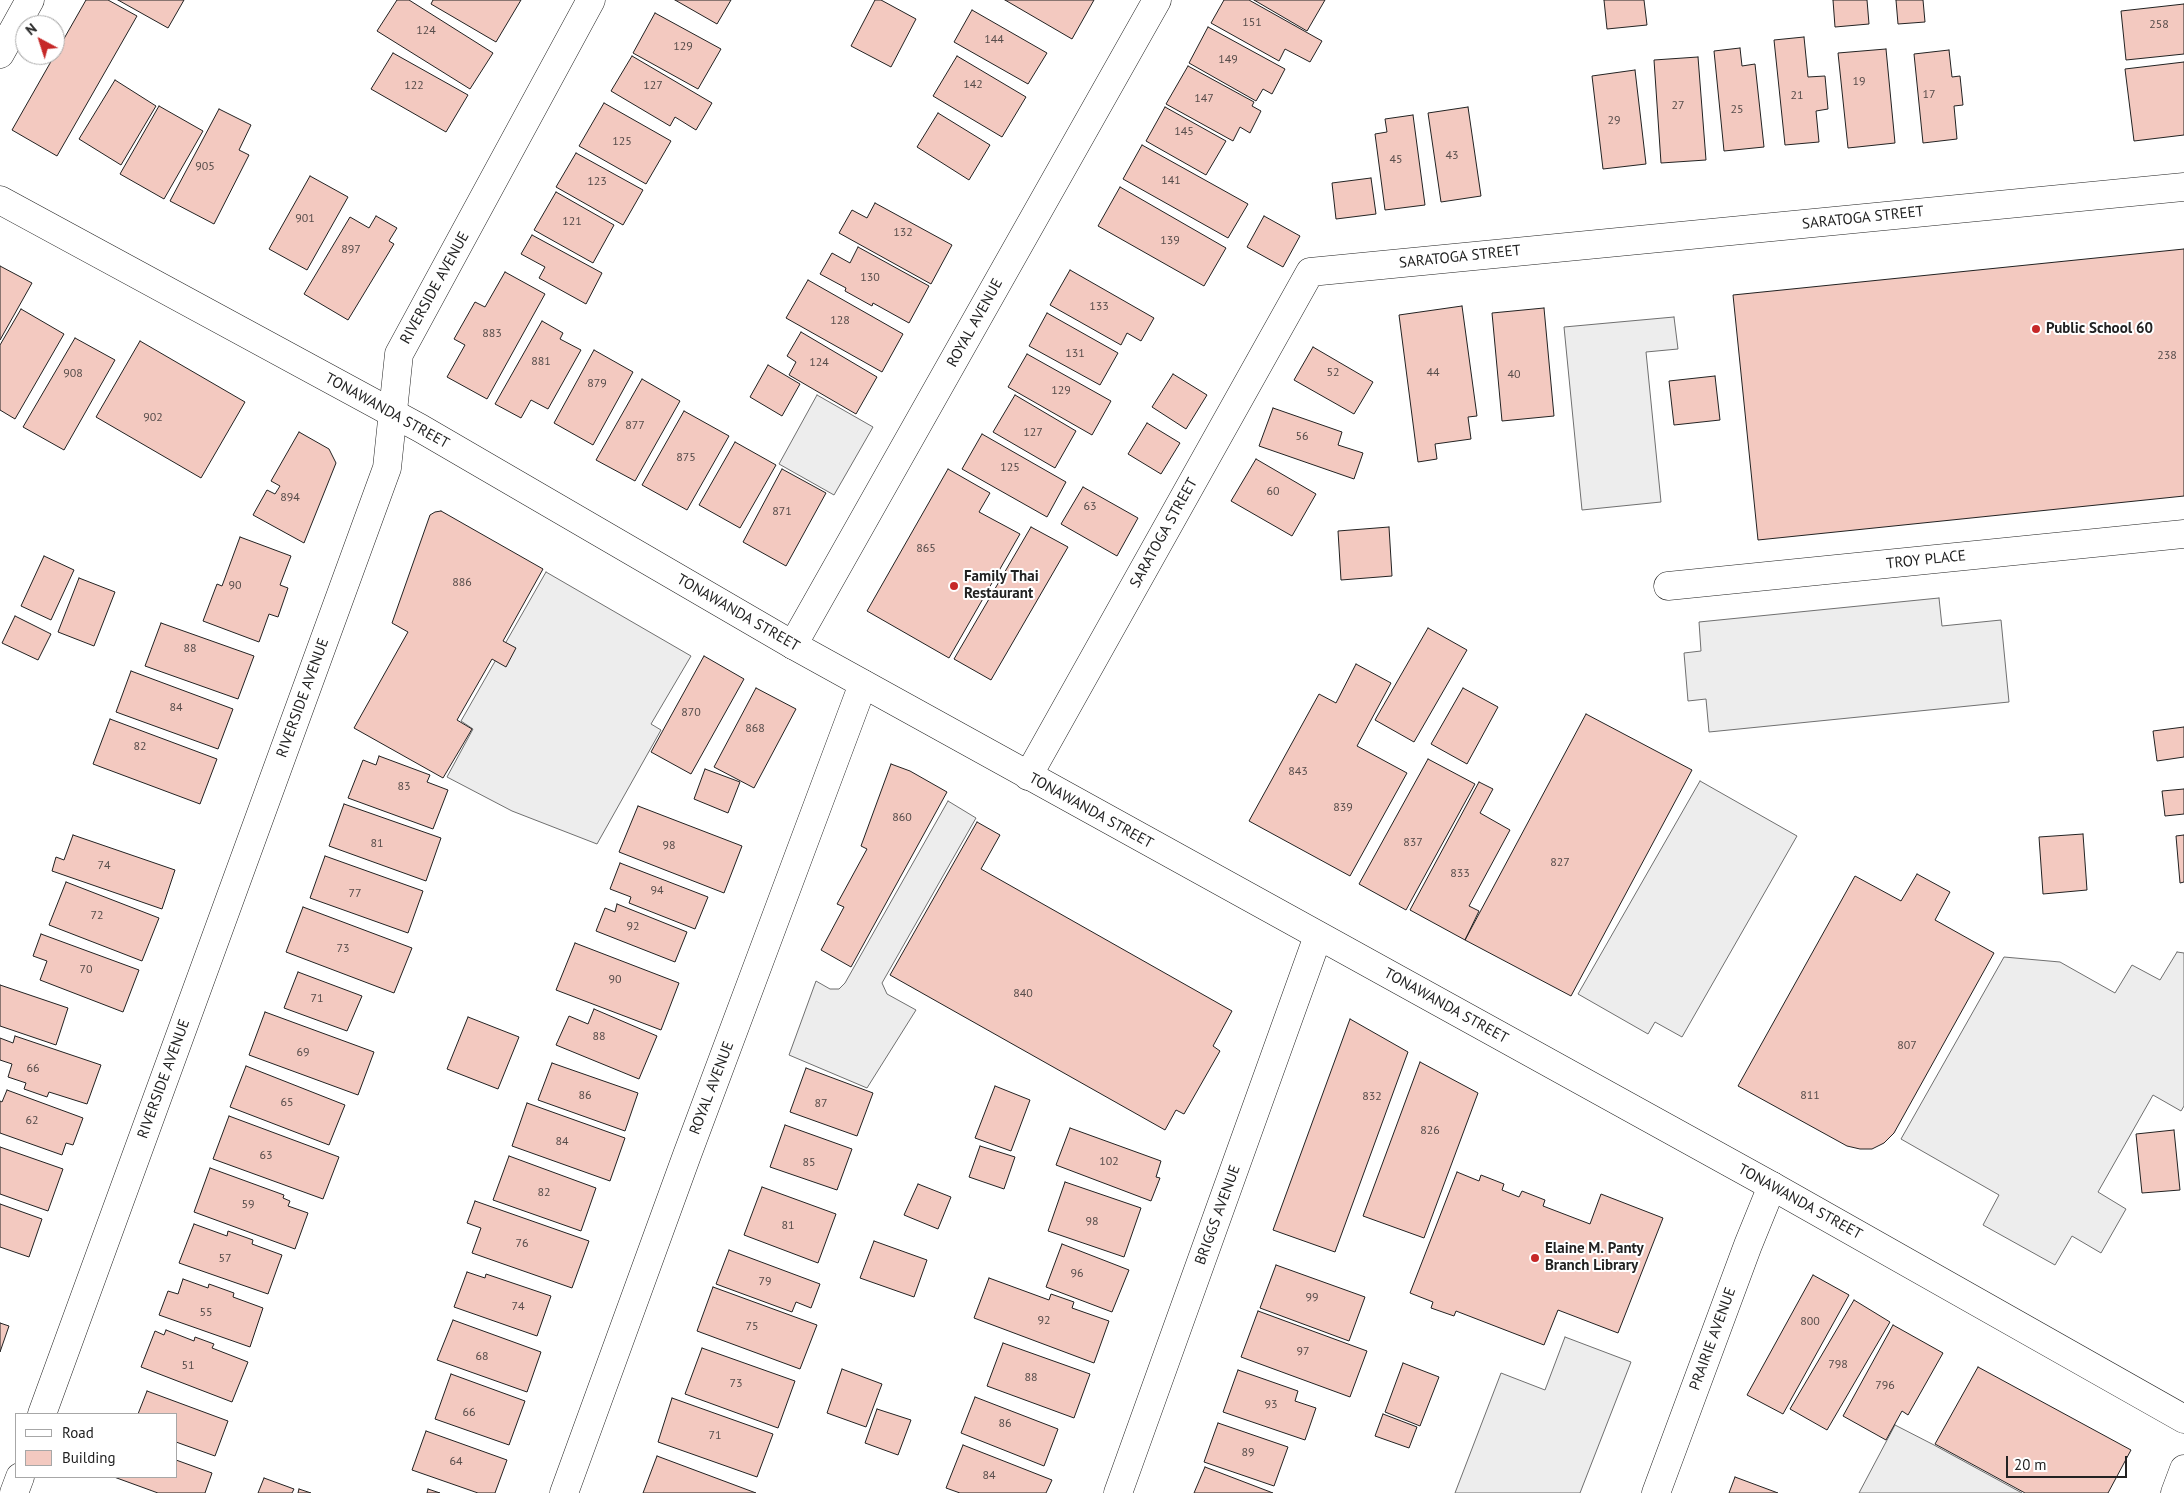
<!DOCTYPE html>
<style>
body{margin:0}
#map{position:relative;width:2184px;height:1493px;overflow:hidden;background:#fff;font-family:"PT Sans",sans-serif}
canvas{display:block}
.legend{position:absolute;left:15px;top:1413px;width:162px;height:65px;box-sizing:border-box;background:#fff;border:1px solid #a7a7a7;margin:0;padding:6px 9px;list-style:none;font-size:15px;color:#222}
.legend li{display:flex;align-items:center;gap:10px;height:25px}
.legend b{width:25px;border:1px solid #a7a7a7}
.north{position:absolute;left:15px;top:15px;width:50px;height:50px;box-sizing:border-box;background:#fff;border:1px solid #a7a7a7;border-radius:50%;rotate:320deg;font-size:14px;font-weight:700;line-height:20px;text-align:center;color:#222}
.north::after{content:'';display:block;margin:auto;width:18px;height:22px;background:#c62828;clip-path:polygon(50% 0,100% 100%,50% 72%,0 100%)}
.scale{position:absolute;left:2006px;top:1456px;width:121px;height:22px;box-sizing:border-box;border:2px solid #222;border-top:0;padding-left:6px;font-size:15px;line-height:18px;white-space:nowrap;color:#222;-webkit-text-stroke:4px #fff;paint-order:stroke}
</style>
<div id="map">
<canvas width="2184" height="1493"></canvas>
<ul class="legend">
<li><b style="height:6px;background:#fff"></b>Road</li>
<li><b style="height:14px;background:#f3c9c0"></b>Building</li>
</ul>
<div class="north">N</div>
<div class="scale">20 m</div>
</div>
<script>
const g = document.querySelector('canvas').getContext('2d');
g.lineJoin = 'round';
function fill(path, color) { g.fillStyle = color; g.fill(path, 'evenodd'); }
const poly = rows => new Path2D(rows.map(r => 'M' + r).join(''));
function stroke(path, color, width, dash) { g.strokeStyle = color; g.lineWidth = width; g.lineCap = dash ? 'butt' : 'round'; g.setLineDash(dash || []); g.stroke(path); }
function label(font, color, halo, rows, align = 'center') {
  g.font = font + ' "PT Sans",sans-serif'; g.lineWidth = 4; g.setLineDash([]); g.textBaseline = 'middle'; g.strokeStyle = halo; g.fillStyle = color; for (const [text, x, y, turn = 0] of rows) {
    g.save(); g.translate(x, y); g.rotate((+turn || 0) * Math.PI / 180); g.textAlign = isNaN(turn) ? turn : align; if (halo) g.strokeText(text, 0, 0); g.fillText(text, 0, 0); g.restore();
  }
}
const parking = poly([
 [1674,317,1678,349,1646,352,1661,502,1582,510,1564,327,1674,317],
 [817,395,873,427,834,495,779,464,817,395],
 [546,572,691,656,651,724,661,730,597,844,512,811,447,777,473,729,461,721,546,572],
 [1939,598,1942,626,2001,620,2009,702,1709,732,1706,699,1688,701,1684,653,1701,651,1699,622,1939,598],
 [1700,781,1797,836,1682,1037,1655,1022,1648,1034,1578,994,1700,781],
 [948,801,976,818,882,983,887,994,916,1010,867,1088,789,1055,816,981,830,989,839,989,845,983,948,801],
 [2177,952,2184,953,2184,1106,2181,1111,2153,1095,2098,1192,2126,1209,2101,1253,2072,1236,2055,1265,1983,1225,1999,1195,1901,1139,2004,957,2060,962,2115,993,2132,965,2160,980,2177,952],
 [1565,1337,1631,1362,1580,1493,1455,1493,1501,1373,1545,1390,1565,1337],
 [1895,1425,1934,1445,2022,1493,1859,1493,1895,1425]
]);
fill(parking, '#ededed');
stroke(parking, '#6f6f6f', 1);
const building = poly([
 [86,0,108,0,137,16,57,156,12,130,86,0],
 [118,0,184,0,168,28,118,0],
 [397,0,409,0,493,53,470,89,377,31,397,0],
 [433,0,521,0,496,42,431,4,433,0],
 [675,0,731,0,717,24,675,0],
 [875,0,881,0,916,19,891,67,851,46,875,0],
 [1005,0,1094,0,1072,39,1005,0],
 [1224,0,1249,0,1322,41,1310,62,1285,49,1279,61,1211,23,1224,0],
 [1254,0,1325,0,1307,31,1254,0],
 [1604,0,1644,0,1647,25,1607,29,1604,0],
 [1833,0,1867,0,1869,24,1835,27,1833,0],
 [1896,0,1923,0,1925,22,1898,24,1896,0],
 [2184,4,2184,54,2126,60,2121,11,2184,4],
 [972,10,1047,53,1028,84,954,42,972,10],
 [655,13,721,49,698,89,633,53,655,13],
 [1208,27,1285,69,1272,94,1263,89,1256,101,1189,63,1208,27],
 [1804,37,1808,77,1825,76,1828,109,1816,111,1819,142,1785,145,1774,40,1804,37],
 [1740,48,1742,66,1755,64,1764,147,1724,151,1714,51,1740,48],
 [1886,49,1895,143,1848,148,1838,53,1886,49],
 [1949,50,1952,77,1960,76,1963,105,1954,106,1957,139,1923,143,1914,54,1949,50],
 [393,53,468,95,446,132,371,89,393,53],
 [632,56,712,103,696,130,675,117,670,126,611,91,632,56],
 [957,56,1026,97,1002,137,933,96,957,56],
 [1698,57,1706,160,1661,163,1654,60,1698,57],
 [2184,62,2184,135,2134,141,2125,69,2184,62],
 [1188,66,1254,102,1252,106,1261,111,1250,133,1240,127,1233,141,1166,104,1188,66],
 [1635,70,1646,164,1603,169,1592,76,1635,70],
 [115,80,156,106,121,165,79,139,115,80],
 [604,103,671,141,646,184,579,146,604,103],
 [159,106,203,131,164,199,120,174,159,106],
 [1165,107,1226,141,1206,175,1146,141,1165,107],
 [1468,107,1481,196,1441,202,1428,113,1468,107],
 [219,109,251,125,239,150,249,155,214,224,170,201,219,109],
 [938,113,990,145,969,180,917,147,938,113],
 [1413,115,1425,205,1385,210,1375,134,1387,132,1385,119,1413,115],
 [1142,145,1248,204,1228,238,1123,179,1142,145],
 [576,153,643,190,623,225,556,187,576,153],
 [310,176,348,197,307,270,269,249,310,176],
 [1371,178,1376,214,1336,219,1332,183,1371,178],
 [1120,187,1226,248,1204,286,1098,226,1120,187],
 [556,192,614,225,593,263,534,230,556,192],
 [875,203,952,245,931,284,839,233,852,210,867,218,875,203],
 [376,216,397,228,389,241,394,244,348,320,304,294,350,217,369,228,376,216],
 [1264,216,1300,236,1283,267,1247,247,1264,216],
 [532,235,602,273,586,304,539,278,545,267,521,254,532,235],
 [858,247,929,286,909,323,873,303,872,306,845,291,846,288,820,274,832,253,850,263,858,247],
 [2184,249,2184,496,1758,540,1733,295,2184,249],
 [0,266,32,283,0,340,0,266],
 [1070,270,1154,318,1141,341,1127,333,1121,345,1050,305,1070,270],
 [505,272,545,294,487,399,447,377,465,345,454,339,475,302,485,307,505,272],
 [808,280,903,334,882,372,786,318,808,280],
 [1462,306,1477,416,1468,417,1471,439,1435,444,1437,459,1418,462,1399,315,1462,306],
 [1544,308,1554,416,1502,421,1492,313,1544,308],
 [21,309,64,334,15,419,0,410,0,345,21,309],
 [1047,313,1118,353,1100,385,1029,346,1047,313],
 [542,321,563,333,560,339,581,350,548,409,531,400,521,418,495,404,542,321],
 [801,332,877,377,856,414,789,375,796,362,787,356,801,332],
 [75,338,115,360,64,450,23,427,75,338],
 [140,341,245,402,201,478,96,417,140,341],
 [1313,347,1373,382,1354,414,1294,380,1313,347],
 [594,350,633,372,593,445,554,423,594,350],
 [1027,354,1111,401,1092,435,1008,387,1027,354],
 [768,365,800,384,782,416,750,397,768,365],
 [1173,374,1207,395,1186,429,1152,407,1173,374],
 [1715,376,1720,420,1674,425,1669,381,1715,376],
 [642,379,680,401,635,481,596,460,642,379],
 [1015,395,1076,431,1055,468,993,432,1015,395],
 [1273,408,1342,432,1338,445,1363,453,1354,479,1259,446,1273,408],
 [684,411,729,436,687,510,642,485,684,411],
 [1147,423,1180,443,1161,474,1128,454,1147,423],
 [299,432,329,449,336,463,304,543,253,515,267,490,275,494,280,486,271,481,299,432],
 [982,434,1066,482,1047,517,962,469,982,434],
 [735,442,776,465,740,528,699,505,735,442],
 [1256,459,1316,494,1292,536,1231,501,1256,459],
 [782,469,826,493,786,566,743,542,782,469],
 [948,469,990,493,979,512,1020,534,949,658,867,611,948,469],
 [1083,487,1138,518,1117,556,1061,524,1083,487],
 [441,511,543,569,503,641,516,648,506,667,492,659,457,720,472,729,443,778,354,728,408,632,392,623,430,515,435,512,441,511],
 [1031,527,1068,547,991,680,954,659,1031,527],
 [1389,527,1392,576,1341,580,1338,531,1389,527],
 [240,537,291,556,280,585,288,588,278,617,269,614,259,642,203,621,217,584,222,586,240,537],
 [44,556,74,570,51,620,21,606,44,556],
 [79,578,115,592,94,646,58,632,79,578],
 [15,616,51,634,38,660,2,643,15,616],
 [161,623,254,656,238,699,145,666,161,623],
 [1428,628,1467,650,1414,742,1375,720,1428,628],
 [704,656,744,679,691,774,651,752,704,656],
 [1356,664,1391,683,1357,746,1407,773,1350,876,1249,821,1319,694,1336,703,1356,664],
 [131,671,233,709,218,749,116,712,131,671],
 [756,688,796,709,754,788,714,767,756,688],
 [1463,688,1498,707,1467,764,1431,744,1463,688],
 [1586,714,1692,770,1571,996,1465,940,1586,714],
 [110,719,217,759,200,804,93,764,110,719],
 [2184,727,2184,757,2157,761,2153,731,2184,727],
 [379,756,430,775,427,782,448,790,433,829,348,798,363,760,376,765,379,756],
 [1428,759,1475,784,1406,910,1359,884,1428,759],
 [891,764,910,771,947,792,851,967,821,950,844,907,837,904,867,849,861,846,891,764],
 [705,769,740,782,728,813,694,799,705,769],
 [1479,782,1493,789,1480,813,1510,830,1469,906,1479,911,1465,940,1410,910,1479,782],
 [2184,789,2184,814,2165,816,2162,791,2184,789],
 [344,804,441,838,426,881,329,846,344,804],
 [638,806,742,846,724,893,619,852,638,806],
 [977,822,1000,835,981,869,1232,1011,1213,1046,1220,1051,1184,1114,1176,1110,1165,1130,890,975,977,822],
 [2083,834,2087,890,2043,894,2039,837,2083,834],
 [73,835,175,870,162,909,52,871,56,857,64,860,73,835],
 [2184,835,2184,882,2180,883,2176,836,2184,835],
 [325,856,423,891,408,933,310,898,325,856],
 [620,863,708,897,695,929,629,903,631,897,610,889,620,863],
 [1917,874,1950,892,1935,920,1994,953,1894,1133,1884,1143,1872,1149,1860,1149,1847,1146,1738,1086,1855,876,1901,901,1917,874],
 [66,882,159,918,142,961,49,925,66,882],
 [617,904,687,932,675,962,596,931,605,908,615,912,617,904],
 [303,907,412,948,394,993,286,952,303,907],
 [41,934,139,970,123,1012,40,980,47,961,33,956,41,934],
 [575,943,679,983,661,1030,556,990,575,943],
 [298,972,362,996,347,1031,284,1008,298,972],
 [0,985,68,1008,56,1045,0,1026,0,985],
 [594,1009,657,1036,639,1079,556,1045,569,1016,588,1024,594,1009],
 [265,1012,374,1052,358,1095,249,1055,265,1012],
 [468,1017,519,1037,498,1089,447,1069,468,1017],
 [1350,1019,1408,1052,1335,1252,1273,1230,1350,1019],
 [15,1036,101,1065,87,1104,49,1092,47,1097,24,1089,26,1083,8,1077,12,1064,0,1060,0,1038,13,1043,15,1036],
 [1420,1062,1478,1093,1424,1238,1363,1216,1420,1062],
 [552,1063,638,1093,625,1131,538,1100,552,1063],
 [246,1066,345,1105,329,1145,230,1107,246,1066],
 [806,1068,873,1093,857,1136,790,1112,806,1068],
 [995,1086,1030,1100,1011,1151,975,1138,995,1086],
 [7,1090,83,1118,73,1145,66,1143,62,1155,0,1133,0,1101,2,1102,7,1090],
 [527,1103,625,1138,610,1181,512,1146,527,1103],
 [229,1116,339,1157,323,1199,213,1159,229,1116],
 [785,1125,852,1149,837,1190,770,1167,785,1125],
 [1070,1128,1161,1161,1156,1177,1160,1178,1151,1201,1056,1165,1070,1128],
 [2174,1130,2180,1190,2142,1193,2136,1134,2174,1130],
 [980,1146,1015,1157,1004,1189,969,1177,980,1146],
 [0,1147,63,1169,48,1211,0,1194,0,1147],
 [509,1156,596,1188,581,1231,493,1200,509,1156],
 [210,1168,284,1195,283,1198,290,1201,288,1206,308,1213,295,1249,194,1212,210,1168],
 [1457,1172,1479,1181,1481,1175,1504,1184,1502,1190,1519,1197,1522,1191,1545,1200,1543,1206,1590,1224,1601,1194,1663,1218,1618,1333,1558,1310,1544,1345,1456,1311,1454,1316,1431,1308,1433,1302,1410,1293,1457,1172],
 [1065,1182,1141,1208,1124,1257,1048,1231,1065,1182],
 [918,1184,951,1197,938,1229,904,1215,918,1184],
 [762,1187,836,1214,818,1263,744,1235,762,1187],
 [475,1201,589,1241,572,1288,472,1253,481,1228,467,1223,475,1201],
 [0,1204,42,1219,29,1257,0,1247,0,1204],
 [194,1224,227,1236,228,1231,253,1240,252,1244,282,1255,268,1294,179,1263,194,1224],
 [874,1241,927,1260,914,1297,860,1278,874,1241],
 [1062,1244,1129,1270,1112,1312,1046,1287,1062,1244],
 [729,1250,820,1284,811,1308,796,1302,792,1312,716,1284,729,1250],
 [1276,1265,1365,1297,1349,1341,1260,1308,1276,1265],
 [467,1272,485,1278,486,1274,551,1296,537,1336,454,1307,467,1272],
 [1813,1275,1849,1295,1783,1414,1747,1395,1813,1275],
 [989,1278,1049,1300,1051,1294,1074,1302,1072,1308,1109,1321,1094,1363,974,1318,989,1278],
 [183,1279,208,1288,209,1284,234,1293,233,1297,263,1308,250,1347,159,1315,168,1291,178,1294,183,1279],
 [713,1287,817,1325,800,1369,697,1331,713,1287],
 [1854,1300,1890,1322,1827,1430,1790,1409,1854,1300],
 [1258,1311,1367,1351,1350,1397,1241,1357,1258,1311],
 [453,1320,541,1352,527,1392,437,1360,453,1320],
 [0,1323,9,1326,0,1352,0,1323],
 [1893,1325,1943,1353,1908,1415,1902,1411,1886,1440,1843,1416,1893,1325],
 [166,1330,194,1341,195,1337,214,1344,212,1348,248,1362,232,1402,141,1367,155,1331,164,1335,166,1330],
 [1003,1343,1090,1374,1074,1418,987,1386,1003,1343],
 [702,1348,795,1381,778,1428,685,1394,702,1348],
 [1403,1363,1439,1377,1420,1426,1385,1412,1403,1363],
 [1978,1367,2131,1450,2108,1493,2025,1493,1935,1444,1978,1367],
 [842,1369,882,1384,866,1427,827,1413,842,1369],
 [1238,1370,1298,1391,1295,1401,1316,1408,1305,1440,1223,1412,1238,1370],
 [451,1374,525,1401,509,1445,435,1419,451,1374],
 [147,1391,228,1421,215,1456,176,1442,176,1414,138,1414,147,1391],
 [975,1397,1058,1429,1044,1466,961,1433,975,1397],
 [672,1398,773,1434,757,1477,658,1442,672,1398],
 [877,1409,911,1420,898,1455,865,1443,877,1409],
 [1383,1414,1417,1427,1409,1448,1375,1436,1383,1414],
 [1218,1423,1288,1447,1274,1486,1204,1462,1218,1423],
 [426,1431,507,1460,495,1493,478,1493,412,1470,426,1431],
 [963,1445,1052,1480,1046,1493,960,1493,946,1488,963,1445],
 [657,1456,756,1493,643,1493,657,1456],
 [176,1460,212,1473,205,1493,158,1493,114,1477,176,1477,176,1460],
 [1205,1467,1273,1493,1194,1493,1205,1467],
 [1735,1477,1778,1493,1729,1493,1735,1477],
 [264,1478,294,1489,292,1493,258,1493,264,1478],
 [299,1489,311,1493,298,1493,299,1489],
 [428,1489,440,1493,427,1493,428,1489]
]);
fill(building, '#f3c9c0');
stroke(building, '#222', 1);
const street = poly([
 [0,54,30,0],
 [1668,586,2184,534],
 [793,645,1157,0],
 [1028,776,1310,272,2184,187],
 [42,1414,387,468,399,354,591,0],
 [14,1493,20,1477],
 [564,1493,687,1155,863,684],
 [1118,1493,1318,936],
 [1656,1493,1748,1245,1772,1186],
 [2175,1493,2184,1469]
]);
const secondary = poly([
 [0,200,420,428,793,645,1772,1186,2184,1419]
]);
stroke(street, '#222', 29);
stroke(secondary, '#222', 29);
stroke(street, '#fff', 28);
stroke(secondary, '#fff', 28);
for (const [x, y, r, color] of [
 [2036,329,5,"#c62828"],
 [954,586,5,"#c62828"],
 [1535,1258,5,"#c62828"]
]) { const dot = new Path2D(); dot.arc(x, y, r, 0, 2 * Math.PI); g.fillStyle = color; g.fill(dot); stroke(dot, '#fff', 2); }
label('12px', '#564c4a', null, [
 ["151",1252,23],
 ["258",2159,25],
 ["124",426,31],
 ["144",994,40],
 ["129",683,47],
 ["149",1228,60],
 ["19",1859,82],
 ["142",973,85],
 ["122",414,86],
 ["127",653,86],
 ["17",1929,95],
 ["21",1797,96],
 ["147",1204,99],
 ["27",1678,106],
 ["25",1737,110],
 ["29",1614,121],
 ["145",1184,132],
 ["125",622,142],
 ["43",1452,156],
 ["45",1396,160],
 ["905",205,167],
 ["141",1171,181],
 ["123",597,182],
 ["901",305,219],
 ["121",572,222],
 ["132",903,233],
 ["139",1170,241],
 ["897",351,250],
 ["130",870,278],
 ["133",1099,307],
 ["128",840,321],
 ["883",492,334],
 ["131",1075,354],
 ["238",2167,356],
 ["881",541,362],
 ["124",819,363],
 ["52",1333,373],
 ["44",1433,373],
 ["908",73,374],
 ["40",1514,375],
 ["879",597,384],
 ["129",1061,391],
 ["902",153,418],
 ["877",635,426],
 ["127",1033,433],
 ["56",1302,437],
 ["875",686,458],
 ["125",1010,468],
 ["60",1273,492],
 ["894",290,498],
 ["63",1090,507],
 ["871",782,512],
 ["865",926,549],
 ["886",462,583],
 ["90",235,586],
 ["88",190,649],
 ["84",176,708],
 ["870",691,713],
 ["868",755,729],
 ["82",140,747],
 ["843",1298,772],
 ["83",404,787],
 ["839",1343,808],
 ["860",902,818],
 ["837",1413,843],
 ["81",377,844],
 ["98",669,846],
 ["827",1560,863],
 ["74",104,866],
 ["833",1460,874],
 ["94",657,891],
 ["77",355,894],
 ["72",97,916],
 ["92",633,927],
 ["73",343,949],
 ["70",86,970],
 ["90",615,980],
 ["840",1023,994],
 ["71",317,999],
 ["88",599,1037],
 ["807",1907,1046],
 ["69",303,1053],
 ["66",33,1069],
 ["86",585,1096],
 ["811",1810,1096],
 ["832",1372,1097],
 ["65",287,1103],
 ["87",821,1104],
 ["62",32,1121],
 ["826",1430,1131],
 ["84",562,1142],
 ["63",266,1156],
 ["102",1109,1162],
 ["85",809,1163],
 ["82",544,1193],
 ["59",248,1205],
 ["98",1092,1222],
 ["81",788,1226],
 ["76",522,1244],
 ["57",225,1259],
 ["96",1077,1274],
 ["79",765,1282],
 ["99",1312,1298],
 ["74",518,1307],
 ["55",206,1313],
 ["92",1044,1321],
 ["800",1810,1322],
 ["75",752,1327],
 ["97",1303,1352],
 ["68",482,1357],
 ["798",1838,1365],
 ["51",188,1366],
 ["88",1031,1378],
 ["73",736,1384],
 ["796",1885,1386],
 ["93",1271,1405],
 ["66",469,1413],
 ["86",1005,1424],
 ["71",715,1436],
 ["89",1248,1453],
 ["64",456,1462],
 ["84",989,1476]
]);
label('15px', '#222', '#fff', [
 ["SARATOGA STREET",1863,218,-6],
 ["SARATOGA STREET",1460,257,-6],
 ["RIVERSIDE AVENUE",435,288,-61],
 ["ROYAL AVENUE",975,323,-61],
 ["TONAWANDA STREET",387,411,29],
 ["SARATOGA STREET",1164,533,-61],
 ["TROY PLACE",1926,560,-6],
 ["TONAWANDA STREET",738,613,30],
 ["RIVERSIDE AVENUE",303,698,-70],
 ["TONAWANDA STREET",1091,811,29],
 ["TONAWANDA STREET",1446,1006,29],
 ["RIVERSIDE AVENUE",164,1079,-70],
 ["ROYAL AVENUE",712,1088,-69],
 ["TONAWANDA STREET",1800,1202,29],
 ["BRIGGS AVENUE",1218,1215,-70],
 ["PRAIRIE AVENUE",1713,1339,-70]
]);
label('bold 15px', '#222', '#fff', [
 ["Public School 60",2046,329],
 ["Family Thai",964,577],
 ["Restaurant",964,594],
 ["Elaine M. Panty",1545,1249],
 ["Branch Library",1545,1266]
], 'left');
</script>
